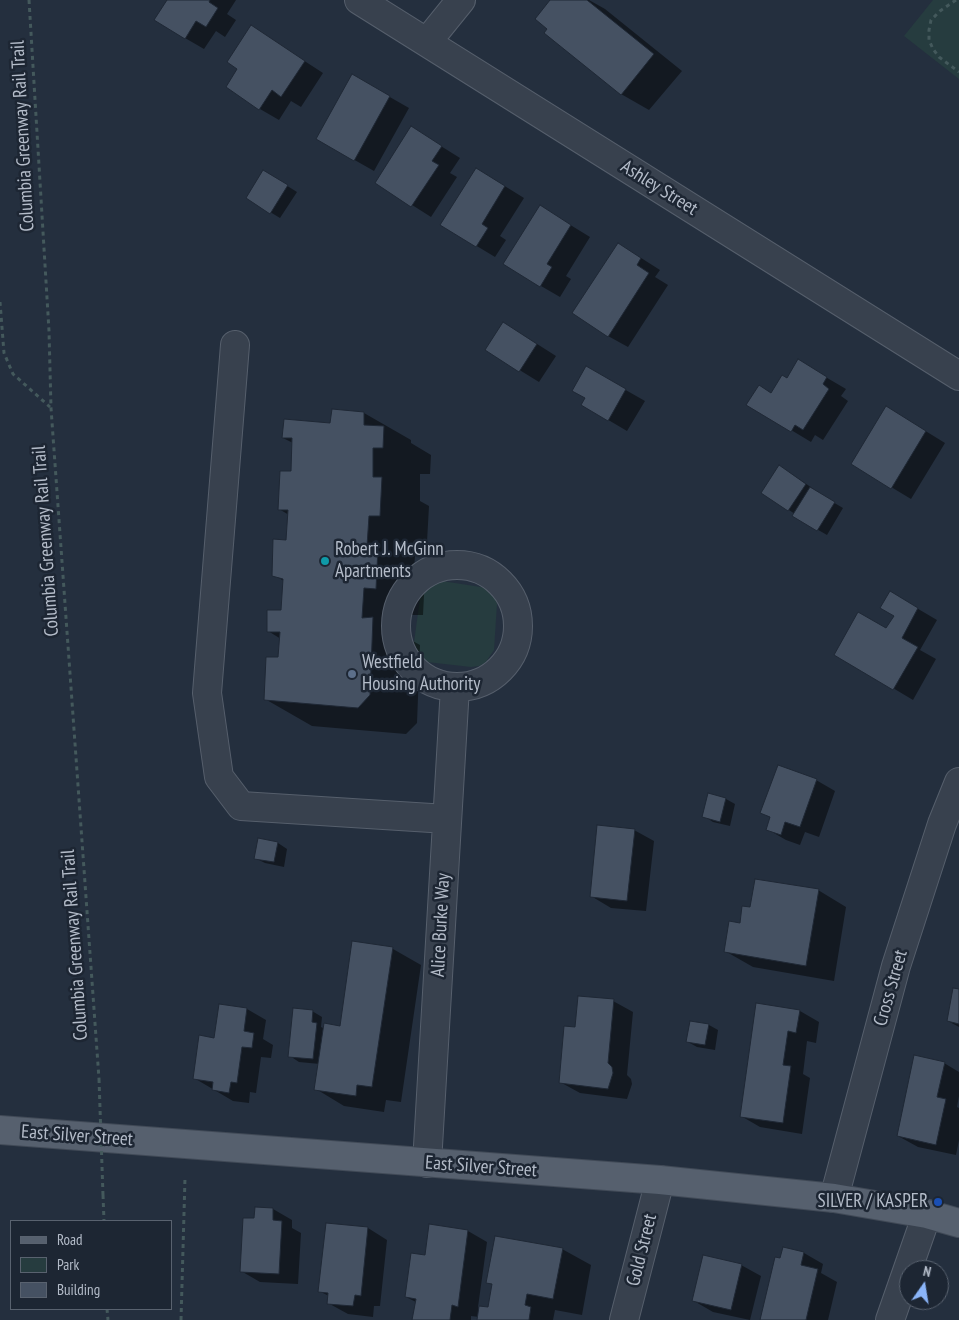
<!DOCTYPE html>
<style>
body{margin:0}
#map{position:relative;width:959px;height:1320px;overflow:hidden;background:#242f3e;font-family:"PT Sans Narrow",sans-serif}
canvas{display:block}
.legend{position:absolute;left:10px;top:1220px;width:162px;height:90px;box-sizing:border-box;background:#1d2633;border:1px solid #59626f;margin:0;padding:6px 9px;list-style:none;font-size:15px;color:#b4bcc9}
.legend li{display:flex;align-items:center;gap:10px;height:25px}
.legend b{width:25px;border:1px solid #59626f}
.north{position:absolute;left:899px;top:1260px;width:50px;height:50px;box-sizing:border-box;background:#1d2633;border:1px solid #59626f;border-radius:50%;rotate:13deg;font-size:14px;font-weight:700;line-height:20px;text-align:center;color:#b4bcc9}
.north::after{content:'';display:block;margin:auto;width:18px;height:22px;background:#8ab4f8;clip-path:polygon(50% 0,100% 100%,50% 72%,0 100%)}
</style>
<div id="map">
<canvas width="959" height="1320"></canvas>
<ul class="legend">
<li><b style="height:6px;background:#56606e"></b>Road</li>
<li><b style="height:14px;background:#263c3f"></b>Park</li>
<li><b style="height:14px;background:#455162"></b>Building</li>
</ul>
<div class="north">N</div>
</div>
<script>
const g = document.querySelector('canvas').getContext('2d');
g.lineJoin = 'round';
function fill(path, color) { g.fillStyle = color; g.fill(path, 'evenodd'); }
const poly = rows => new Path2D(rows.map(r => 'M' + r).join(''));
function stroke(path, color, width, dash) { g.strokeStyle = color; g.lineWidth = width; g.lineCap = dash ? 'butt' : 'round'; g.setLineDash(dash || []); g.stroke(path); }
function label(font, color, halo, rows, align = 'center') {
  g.font = font + ' "PT Sans Narrow",sans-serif'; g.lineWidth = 5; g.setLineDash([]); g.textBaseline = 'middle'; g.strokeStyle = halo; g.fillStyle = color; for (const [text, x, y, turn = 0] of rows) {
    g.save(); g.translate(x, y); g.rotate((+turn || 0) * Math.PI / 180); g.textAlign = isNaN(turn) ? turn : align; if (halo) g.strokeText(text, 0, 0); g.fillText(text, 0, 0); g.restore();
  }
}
fill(poly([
 [933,0,959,0,959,79,904,36],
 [442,581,487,588,495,594,497,604,494,650,485,663,479,666,471,667,418,661,414,643,420,598,424,588,430,583]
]), '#263c3f');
fill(poly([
 [168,0,236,0,227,14,236,20,225,37,216,31,204,49,185,38],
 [552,0,589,0,605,9,682,71,649,110,621,94,549,29],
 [252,27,323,73,301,107,291,101,279,120,260,109,239,69],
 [353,76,409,108,374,171,337,150],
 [412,128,460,158,450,173,457,177,431,217,376,182],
 [273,177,297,192,280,218,247,198],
 [495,180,524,198,500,236,506,240,495,257,442,225],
 [559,218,590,237,566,276,571,279,560,297,541,286],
 [638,256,660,270,655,277,668,285,628,347,608,336],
 [523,335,556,356,539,382,487,350],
 [587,368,645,401,627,431,583,405,586,398],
 [817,372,846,389,841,396,848,401,823,440,815,435,811,442,748,404,772,394,787,379],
 [364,413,411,440,411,443,431,455,430,474,420,474,420,501,429,506,427,542,416,542,414,570,425,576,423,615,411,615,409,639,420,645,417,723,406,734,312,726,265,699,279,659,281,639,268,631,282,612,284,581,274,575,287,541,289,515,279,509,292,472,293,443,283,438],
 [906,419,945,443,911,499,853,464],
 [789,472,815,490,814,491,843,508,827,535,794,516,795,514,762,492],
 [891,593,937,620,920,650,936,659,913,700,836,654,887,630,896,616],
 [816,780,835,791,819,837,805,832,800,845,786,840,767,829,771,818,762,813],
 [726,799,735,804,730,826,713,822,704,816],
 [634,830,654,841,646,911,611,908,591,896],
 [278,843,287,849,284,867,265,863,255,858],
 [818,890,846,907,834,981,753,967,725,951,751,909],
 [393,949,421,965,401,1102,386,1100,384,1112,344,1106,316,1089,320,1064,299,1062,290,1056,312,1011,322,1017,321,1027,325,1029,341,1027],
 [959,991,959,1027,948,1021],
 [613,1001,633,1012,627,1075,631,1079,632,1084,627,1099,580,1093,560,1082,576,1029],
 [757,1004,800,1011,819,1022,816,1043,807,1041,803,1074,810,1078,802,1134,760,1127,741,1116],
 [247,1009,266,1020,263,1039,273,1045,271,1058,261,1057,256,1093,250,1092,249,1103,233,1101,194,1078],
 [691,1022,709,1025,718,1030,715,1050,697,1047,688,1042],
 [944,1063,959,1072,959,1096,957,1107,959,1108,959,1140,956,1155,918,1147,898,1136],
 [273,1209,292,1220,292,1228,301,1233,298,1284,260,1282,241,1271,255,1220],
 [327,1224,368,1228,387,1240,380,1306,374,1306,373,1317,348,1314,328,1303,329,1296,319,1291],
 [468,1231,487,1242,478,1307,489,1309,493,1285,488,1282,562,1249,591,1265,582,1315,555,1310,553,1320,479,1320,479,1317,471,1316,471,1320,414,1320,416,1302,406,1297,426,1256],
 [784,1249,804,1253,823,1264,821,1273,837,1282,828,1320,761,1320],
 [741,1265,761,1276,750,1320,713,1312,694,1301]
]), '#0007');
const building = poly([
 [167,0,210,0,209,2,218,8,206,27,196,21,185,39,154,20,167,0],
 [550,0,587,0,654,54,621,95,544,33,547,29,535,19,550,0],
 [251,25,305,61,281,97,272,90,259,110,226,87,237,69,227,62,251,25],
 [352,74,390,96,354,161,316,139,352,74],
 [411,126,442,146,432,161,439,165,411,207,375,183,411,126],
 [476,168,505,186,482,224,488,228,476,247,440,225,476,168],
 [263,170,288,185,270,214,246,198,263,170],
 [540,205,571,225,547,264,552,267,540,287,503,264,540,205],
 [618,243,641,258,637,265,649,273,608,337,572,313,618,243],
 [503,322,537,344,519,372,485,350,503,322],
 [798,359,827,377,823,384,829,389,803,430,795,425,791,432,746,405,759,385,771,393,782,375,787,378,798,359],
 [586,366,626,389,608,421,581,405,585,398,572,391,586,366],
 [886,406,926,431,891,489,851,464,886,406],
 [332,409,364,412,364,425,384,426,383,448,373,448,373,477,382,477,380,516,369,516,367,546,378,547,376,589,364,588,362,618,373,617,370,695,358,708,264,700,266,657,278,657,280,632,267,632,267,610,281,610,283,579,272,576,273,539,286,540,288,510,278,510,280,471,291,471,292,438,282,438,284,419,330,423,332,409],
 [779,465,806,484,788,511,761,493,779,465],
 [810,487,835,502,817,531,792,516,810,487],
 [890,591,918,608,902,638,918,647,893,690,834,655,858,612,886,628,894,616,880,608,890,591],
 [778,765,817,779,800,827,785,822,781,835,766,830,770,817,760,813,778,765],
 [708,793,726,798,720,822,702,817,708,793],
 [597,825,635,829,627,901,590,897,597,825],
 [258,838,278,842,274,862,254,859,258,838],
 [755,879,819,889,806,966,724,952,729,921,740,923,742,906,750,907,755,879],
 [352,941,393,947,372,1087,357,1085,356,1096,314,1090,324,1023,340,1026,352,941],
 [953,988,959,989,959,1024,947,1021,953,988],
 [578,996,614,999,608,1063,612,1067,613,1073,608,1089,559,1083,564,1026,575,1027,578,996],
 [756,1003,800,1010,796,1033,788,1031,783,1065,791,1066,783,1123,740,1117,756,1003],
 [219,1004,247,1008,244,1031,254,1033,252,1048,242,1047,237,1083,231,1082,229,1093,212,1090,213,1082,193,1079,199,1035,214,1038,219,1004],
 [293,1008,313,1010,312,1022,317,1023,313,1059,288,1057,293,1008],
 [690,1021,709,1024,705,1045,686,1042,690,1021],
 [914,1055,945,1062,937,1097,946,1099,936,1145,897,1136,914,1055],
 [255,1207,273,1208,273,1220,282,1221,279,1274,240,1272,243,1218,254,1218,255,1207],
 [326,1223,368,1227,361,1296,355,1295,353,1306,327,1304,328,1293,318,1292,326,1223],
 [429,1224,468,1230,458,1307,452,1305,450,1320,412,1320,416,1299,405,1297,411,1253,425,1255,429,1224],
 [495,1236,563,1248,553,1299,527,1294,525,1305,531,1307,529,1320,477,1320,479,1306,488,1307,492,1284,486,1283,495,1236],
 [783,1247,804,1252,801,1265,818,1269,806,1320,760,1320,775,1257,780,1258,783,1247],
 [703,1255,742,1264,731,1310,692,1301,703,1255]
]);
fill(building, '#455162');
stroke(building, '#1f2835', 1);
const minor = poly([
 [359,0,959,376],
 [427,42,461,0],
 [235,345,207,693,219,777,241,806,447,819],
 '396 626a61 61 0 1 1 122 0a61 61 0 1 1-122 0Z',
 [427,1163,455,687],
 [834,1198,896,966,942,824,959,782],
 [624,1320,660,1180],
 [890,1320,927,1214]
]);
const major = poly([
 [0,1130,660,1180,834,1198,927,1214,959,1223]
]);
stroke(minor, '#565f6c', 30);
stroke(major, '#414a57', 30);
stroke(poly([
 [29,0,49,331,51,408,99,1079],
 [956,0,940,11,931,20,929,30,929,40,933,49,939,57,959,72],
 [0,302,4,353,13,374,50,407],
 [103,1195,104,1221],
 [107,1309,108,1320],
 [181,1320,185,1178]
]), '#44595c', 3, [4, 4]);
stroke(minor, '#38414e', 28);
stroke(major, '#56606e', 28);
stroke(poly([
 [99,1079,103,1195]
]), '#44595c', 3, [4, 4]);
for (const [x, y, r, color] of [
 [325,561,5,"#0f9aa8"],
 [352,674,5,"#5c6f8a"],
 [938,1202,5,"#1a4fb4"]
]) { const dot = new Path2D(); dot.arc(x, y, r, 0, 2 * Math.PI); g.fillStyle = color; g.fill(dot); stroke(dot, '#1d2633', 2); }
label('19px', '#b4bcc9', '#1d2633', [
 ["Columbia Greenway Rail Trail",23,136,-93],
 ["Ashley Street",659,188,32],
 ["Columbia Greenway Rail Trail",46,541,-94],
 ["Alice Burke Way",441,925,-87],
 ["Columbia Greenway Rail Trail",75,945,-94],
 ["Cross Street",891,988,-74],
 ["East Silver Street",77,1136,4],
 ["East Silver Street",481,1167,4],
 ["Gold Street",642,1250,-76]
]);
label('19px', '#b4bcc9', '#1d2633', [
 ["Robert J. McGinn",335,550],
 ["Apartments",335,572],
 ["Westfield",362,663],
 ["Housing Authority",362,685],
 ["SILVER / KASPER",928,1202,"right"]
], 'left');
</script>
